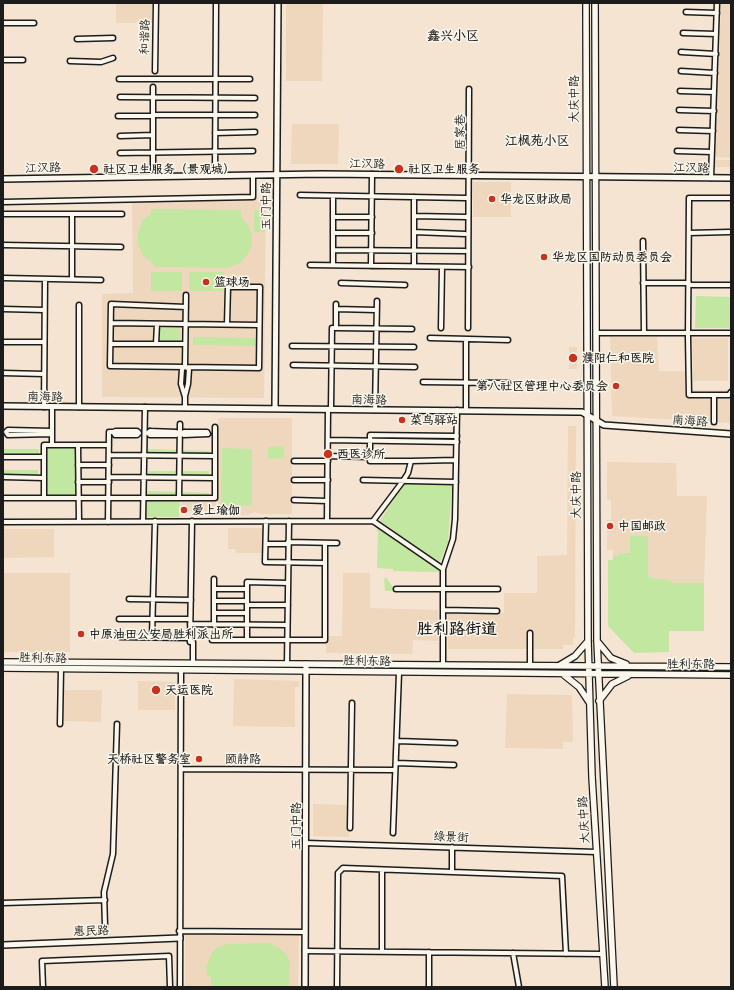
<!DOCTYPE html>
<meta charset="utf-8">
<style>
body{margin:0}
#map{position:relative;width:734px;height:990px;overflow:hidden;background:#f4e4d1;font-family:Mali,sans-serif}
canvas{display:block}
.frame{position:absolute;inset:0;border:4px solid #1c1c1c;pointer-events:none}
</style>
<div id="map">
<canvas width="734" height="990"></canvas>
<div class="frame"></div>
</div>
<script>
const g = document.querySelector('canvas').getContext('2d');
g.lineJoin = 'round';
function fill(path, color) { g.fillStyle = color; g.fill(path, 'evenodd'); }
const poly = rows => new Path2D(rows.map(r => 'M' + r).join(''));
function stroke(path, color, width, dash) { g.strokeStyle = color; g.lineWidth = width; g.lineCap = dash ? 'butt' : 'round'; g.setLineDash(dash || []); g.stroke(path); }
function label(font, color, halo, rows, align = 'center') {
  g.font = font + ' Mali,"LXGW WenKai TC",sans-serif'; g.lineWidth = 3; g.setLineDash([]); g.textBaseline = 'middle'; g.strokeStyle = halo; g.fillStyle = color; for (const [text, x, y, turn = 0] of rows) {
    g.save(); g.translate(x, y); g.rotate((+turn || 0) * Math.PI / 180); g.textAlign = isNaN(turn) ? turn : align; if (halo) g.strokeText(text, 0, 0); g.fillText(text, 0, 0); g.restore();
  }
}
fill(poly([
 [116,3,152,3,152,23,116,23],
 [286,3,323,3,322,81,286,81],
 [721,3,731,3,731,158,715,157],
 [292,124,339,124,338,164,291,164],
 [715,160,731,160,731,167,715,167],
 [473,182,511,182,511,217,473,217],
 [266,198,264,398,102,397,102,294,133,293,132,202],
 [241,210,241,217,246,222,138,233,142,222,151,213],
 [610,337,657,337,659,371,688,371,688,390,731,390,731,423,612,416],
 [692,338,728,338,728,381,693,381],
 [569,347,577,347,577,369,569,369],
 [218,418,292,418,292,514,261,514,255,512,248,515,225,515,225,509,218,509],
 [568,426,576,426,575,637,573,638,573,645,563,645,563,649,448,649,448,613,504,613,504,593,537,593,537,556,567,555],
 [607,462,676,463,677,496,707,496,704,583,673,583,667,579,656,579,648,576,648,536,630,553,619,553,619,556,613,556,613,550,607,550,607,520,611,520,611,500,607,500],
 [181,499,216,500,216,511,181,511],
 [228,528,263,528,264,553,235,553,235,549,228,549],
 [3,529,54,529,54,557,3,558],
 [3,573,70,573,70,652,3,652],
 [343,573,370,573,370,608,438,610,438,641,413,640,412,654,326,653,326,636,342,636],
 [234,679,299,681,299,687,295,687,295,727,233,726],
 [138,681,175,682,175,710,138,710],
 [63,690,102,690,101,722,62,721],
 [507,694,572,695,573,742,563,742,563,749,505,748],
 [313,804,349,805,349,837,313,836],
 [185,935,299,936,298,987,185,987]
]), '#efd7be');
fill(poly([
 [151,209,241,210,241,217,246,222,251,232,252,245,247,255,239,264,226,268,156,267,142,254,138,244,138,233,142,221,151,213],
 [254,210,264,210,264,232,254,232],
 [151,272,182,272,182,291,151,291],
 [189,272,224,272,223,291,189,291],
 [696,296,731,297,731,328,695,328],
 [158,328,180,328,180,342,158,341],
 [193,337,256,338,256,346,193,345],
 [284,446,284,458,268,459,268,447],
 [46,448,77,448,77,496,46,496],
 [222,448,252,449,252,506,221,505],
 [3,449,39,449,39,455,3,455],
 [148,449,177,450,177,455,148,454],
 [181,450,209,451,209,456,181,455],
 [3,470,38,470,38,476,3,476],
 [149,471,177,471,177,476,148,476],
 [181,471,209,471,209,477,181,476],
 [403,484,449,484,452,486,448,542,440,562,438,562,380,521],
 [147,491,176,492,176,496,147,495],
 [180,492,209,493,209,496,180,496],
 [146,499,180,499,179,517,146,517],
 [375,525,439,568,439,572,393,571,393,569,377,568,378,532],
 [630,536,648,536,648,576,656,579,667,579,673,583,704,583,704,631,669,631,669,652,634,653,608,626,608,560,613,560,613,556,619,556,619,553,630,553],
 [386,577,395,590,394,591,385,591,384,579],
 [269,943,278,947,285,953,290,962,289,987,211,987,211,977,207,976,206,968,212,952,218,947,227,944]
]), '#c2e7a1');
const minor = poly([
 [686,12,717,13],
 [3,23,34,23],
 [683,33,716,34],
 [77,39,113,38],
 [681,52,716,54],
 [3,60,23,60],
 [70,61,101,62,113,58],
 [155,71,156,3],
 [681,71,715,73],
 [119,79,250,79],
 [153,87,153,176],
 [680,91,714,92],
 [120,97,255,98],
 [679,110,714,111],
 [153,115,255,115],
 [118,116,153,116],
 [679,130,713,131],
 [215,133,255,132],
 [120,136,153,135],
 [677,151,712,152],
 [120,153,253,151],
 [215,175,216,3],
 [711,178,717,3],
 [300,195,466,198],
 [333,196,333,265],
 [731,198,689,198,688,337,689,395,729,395,731,392],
 [3,202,253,197,253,175],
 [3,214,122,214],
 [414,216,466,217],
 [333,217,372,217],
 [414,232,465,234],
 [333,233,372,233],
 [689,233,729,232],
 [643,241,644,333],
 [3,245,121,247],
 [333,250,465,251],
 [310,265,469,267],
 [371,266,372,174],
 [414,266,414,197],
 [3,278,101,280],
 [72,279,72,214],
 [341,283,405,285],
 [643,283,689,283],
 [689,285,731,285],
 [186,307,111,304,110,366,259,368,260,287,228,287,227,324],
 [3,309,44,310],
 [336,309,376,310],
 [111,323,259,325],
 [336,328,412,329],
 [441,328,442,267],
 [468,328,469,89],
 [596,333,731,333],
 [430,338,508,340],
 [3,342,44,342],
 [111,344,185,344],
 [156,344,157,324],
 [292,346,414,347],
 [293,365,415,367],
 [185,367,189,369,188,384,185,396],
 [3,373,44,374],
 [423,382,508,383],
 [714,395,714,422],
 [44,407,45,279],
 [79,407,79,305],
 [185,408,185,397,181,384,182,369,185,366,186,295],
 [331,409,332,328,336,328,336,304],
 [375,410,377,301],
 [466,410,466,339],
 [116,431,137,431,139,433,137,435,115,435,113,432,116,431],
 [150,431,176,432,178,433,176,435,150,435,148,433,150,431],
 [184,432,207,432,208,434,184,435,182,433,184,432],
 [52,434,8,435,6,432,8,430,52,431],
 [328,440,457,442],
 [52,445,52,407],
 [78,445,79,521],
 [109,455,215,456],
 [328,456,370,457],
 [3,457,44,457],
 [294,461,328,461],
 [411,461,370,461,370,435,457,436],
 [78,465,109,465],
 [3,477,44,478],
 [109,477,215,478],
 [294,480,328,480],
 [363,480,456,482],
 [78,482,109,482],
 [3,498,215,498,215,427],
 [44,498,44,445,109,445],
 [179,498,180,424],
 [294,500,327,501],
 [143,521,145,407],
 [192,521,190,642,193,642,193,663],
 [266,521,265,562,325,563],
 [327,521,328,409],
 [373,521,403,481,408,473,411,461,456,460],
 [3,522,373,521,443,569],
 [108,522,109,432,113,432],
 [288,542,337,543],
 [266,544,288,544],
 [214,589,247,589],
 [396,589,498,589],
 [129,599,191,600],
 [214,601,247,601],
 [247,605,288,605],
 [443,610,497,611],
 [214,613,247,613],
 [119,619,190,619],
 [190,624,287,625],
 [214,625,214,579],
 [120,637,190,638],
 [152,637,155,521],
 [212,640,325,640,325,543],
 [247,640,247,582,288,583],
 [287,664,289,521],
 [443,665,443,569,453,539,455,519,457,410],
 [530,666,530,633],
 [60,724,61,669],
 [398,741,455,743],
 [396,763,454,765],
 [181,769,395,770],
 [350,828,352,703],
 [393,833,399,673],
 [306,843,596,852],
 [382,870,382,952],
 [452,872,452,847],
 [3,903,105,900],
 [105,926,104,892,113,854,117,724],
 [179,931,305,932],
 [305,951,603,954],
 [513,953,519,987],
 [43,987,42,961,169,956,170,987],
 [180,987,181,670],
 [337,987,338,873,343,868,562,876,566,954],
 [429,987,429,952]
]);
const tertiary = poly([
 [3,179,322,174,731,178],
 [3,406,577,412,582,412,604,425,731,434],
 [275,408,278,3],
 [3,945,180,938],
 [305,987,306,664]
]);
const secondary = poly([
 [586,3,588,641,592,777,605,987],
 [595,3,597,641,614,987],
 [597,641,611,658,626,664],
 [3,662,731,667],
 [560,665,575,656,588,641],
 [3,668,731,675],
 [564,675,579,687,589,702],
 [599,701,612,684,628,676]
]);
stroke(minor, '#1c1c1c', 7);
stroke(tertiary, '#1c1c1c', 8);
stroke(secondary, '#1c1c1c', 8);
stroke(minor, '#fbf7ec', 4);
stroke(tertiary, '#fbf7ec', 5);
stroke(secondary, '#fbf7ec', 5.5);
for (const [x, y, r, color] of [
 [94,169,5,"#c8321e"],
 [399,169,5,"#c8321e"],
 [492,199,4,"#c8321e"],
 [544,257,4,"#c8321e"],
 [206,282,4,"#c8321e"],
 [573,358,5,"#c8321e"],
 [616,386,4,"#c8321e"],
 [402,420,4,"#c8321e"],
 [328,454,5,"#c8321e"],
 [184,510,4,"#c8321e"],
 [610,526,4,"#c8321e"],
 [81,634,4,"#c8321e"],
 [156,690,5,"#c8321e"],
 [199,759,4,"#c8321e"]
]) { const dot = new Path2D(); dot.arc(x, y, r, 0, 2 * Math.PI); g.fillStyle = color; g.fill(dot); stroke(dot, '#fbf7ec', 1.5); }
label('12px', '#1c1c1c', '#fbf7ec', [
 ["和谐路",145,37,-89],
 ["大庆中路",574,99,-90],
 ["居家巷",460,132,-90],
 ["江汉路",367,164,1],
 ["江汉路",43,168,-1],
 ["江汉路",691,168,1],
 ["玉门中路",266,206,-90],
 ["南海路",45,397,1],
 ["南海路",369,400,1],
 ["南海路",690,421,4],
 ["大庆中路",576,495,-90],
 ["胜利东路",43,658,1],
 ["胜利东路",367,661,1],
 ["胜利东路",691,664],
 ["颐静路",243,759],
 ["大庆中路",584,820,-93],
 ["玉门中路",296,826,-90],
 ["绿景街",451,837,2],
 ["惠民路",91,931,-2]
]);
label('bold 12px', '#1c1c1c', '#fbf7ec', [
 ["社区卫生服务（景观城）",103,169],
 ["社区卫生服务",408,169],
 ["华龙区财政局",500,199],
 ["华龙区国防动员委员会",552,257],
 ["篮球场",214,282],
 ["濮阳仁和医院",582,358],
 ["第八社区管理中心委员会",608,386,"right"],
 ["菜鸟驿站",410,420],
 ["西医诊所",337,454],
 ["爱上瑜伽",192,510],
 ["中国邮政",618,526],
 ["中原油田公安局胜利派出所",89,634],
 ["天运医院",165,690],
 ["天桥社区警务室",191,759,"right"]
], 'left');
label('bold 13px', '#1c1c1c', '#fbf7ec', [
 ["鑫兴小区",453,36],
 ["江枫苑小区",537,141]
]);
label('bold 16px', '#1c1c1c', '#fbf7ec', [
 ["胜利路街道",457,629]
]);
</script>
